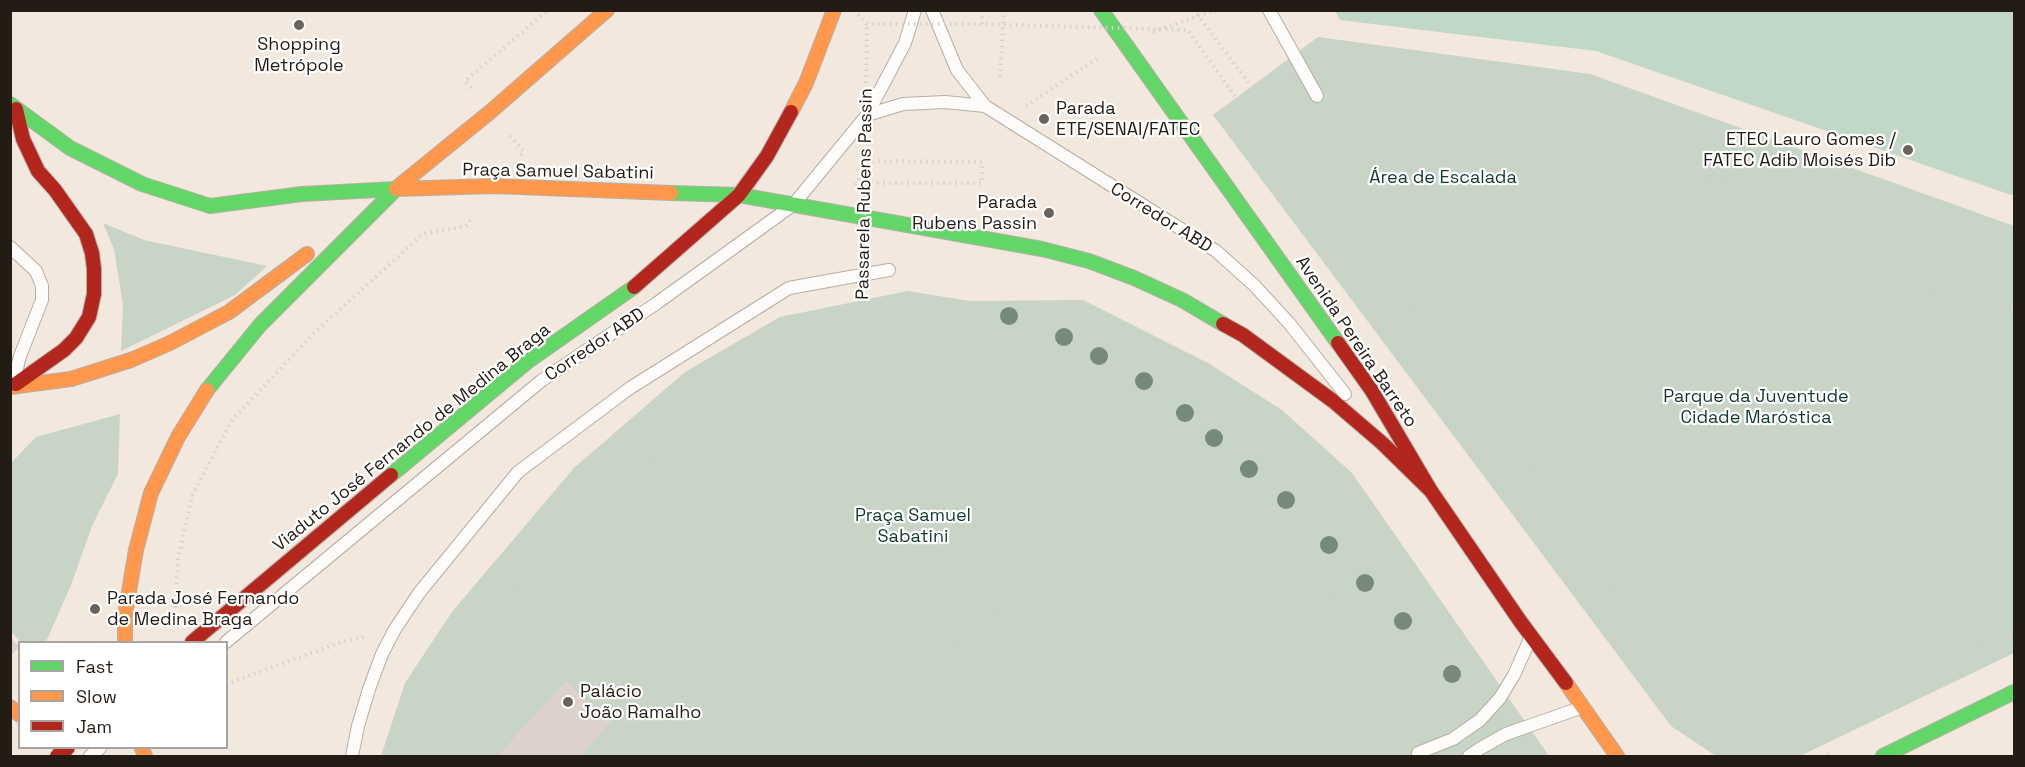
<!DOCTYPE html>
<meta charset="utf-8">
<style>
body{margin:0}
#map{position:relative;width:2025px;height:767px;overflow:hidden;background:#f2e8dd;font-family:"Space Grotesk",sans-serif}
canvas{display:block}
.frame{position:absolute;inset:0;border:12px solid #231c15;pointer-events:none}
.legend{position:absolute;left:18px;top:641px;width:210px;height:108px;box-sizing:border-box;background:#fff;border:2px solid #a7a4a1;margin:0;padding:8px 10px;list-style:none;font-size:18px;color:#231c15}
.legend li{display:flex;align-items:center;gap:12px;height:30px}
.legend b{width:30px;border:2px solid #a7a4a1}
</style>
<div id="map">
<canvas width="2025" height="767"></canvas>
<div class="frame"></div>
<ul class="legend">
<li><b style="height:8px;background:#63d668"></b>Fast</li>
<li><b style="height:8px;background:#ff974d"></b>Slow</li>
<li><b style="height:8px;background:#b3261e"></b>Jam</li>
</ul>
</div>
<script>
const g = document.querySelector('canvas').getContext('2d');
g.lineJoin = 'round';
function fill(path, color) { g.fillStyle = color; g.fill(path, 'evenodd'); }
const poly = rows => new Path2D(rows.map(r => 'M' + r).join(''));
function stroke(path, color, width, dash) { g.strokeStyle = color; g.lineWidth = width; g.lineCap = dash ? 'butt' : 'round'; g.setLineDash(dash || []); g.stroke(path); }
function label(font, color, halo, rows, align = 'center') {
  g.font = font + ' "Space Grotesk",sans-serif'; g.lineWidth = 4.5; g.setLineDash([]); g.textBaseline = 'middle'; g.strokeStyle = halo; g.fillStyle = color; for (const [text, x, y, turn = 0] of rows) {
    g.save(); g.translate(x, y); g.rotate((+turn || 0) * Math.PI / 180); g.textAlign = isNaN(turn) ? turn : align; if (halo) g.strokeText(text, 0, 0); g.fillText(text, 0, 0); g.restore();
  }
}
fill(poly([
 [1318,37,1590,74,2014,226,2014,653,1800,756,1716,756,1671,726,1213,115],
 [103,223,144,240,267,266,235,295,121,351,123,305,114,249],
 [908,291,969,301,1083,300,1208,363,1282,410,1352,473,1549,756,381,756,405,683,452,612,574,468,685,372,780,317],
 [120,414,118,474,92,526,71,585,46,642,21,642,11,632,11,463,36,437]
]), '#c7d4c6');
fill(poly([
 [1335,11,2014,11,2014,196,1596,51,1340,20]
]), '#c1d8c6');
fill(poly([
 [10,638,20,646,10,657],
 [566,681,611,723,580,756,497,756]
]), '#dcd1cb');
const lane = poly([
 [932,10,957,70,985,106,1216,251,1254,285,1289,323,1345,394],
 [1269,10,1317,96],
 [867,115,903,104,945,102,985,106],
 [10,247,36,271,42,286,42,300,20,356,15,376],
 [226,642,541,381,657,303,793,205,867,115,905,43,915,10],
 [1418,753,1453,739,1480,720,1500,698,1514,675,1530,639],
 [90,756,100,748],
 [352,756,358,726,369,689,382,654,395,629,419,593,518,472,630,388,789,288,889,270],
 [1469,756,1481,748,1506,734,1583,707]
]);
const fast = poly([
 [1101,10,1338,343],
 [10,104,70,148,142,184,210,206,302,194,396,189],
 [671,193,739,195,1042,249,1089,261,1134,278,1182,300,1223,324],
 [207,390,260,325,399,186],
 [391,475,527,362,634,287],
 [1883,756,2014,692]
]);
const slow = poly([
 [791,112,806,83,834,10],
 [399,186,490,112,607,10],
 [396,189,494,186,671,193],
 [10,387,71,379,131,360,170,343,229,312,307,254],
 [125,642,125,615,136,550,151,493,178,437,207,390],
 [1566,683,1617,756],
 [10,707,20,715],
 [142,748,145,756]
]);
const jam = poly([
 [16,109,23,139,38,171,55,190,86,234,92,253,94,269,94,294,89,317,76,338,64,350,16,384],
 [634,287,739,195,767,156,791,112],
 [1223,324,1243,335,1333,401,1382,443,1431,491],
 [1338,343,1372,391,1431,491,1520,621,1566,683],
 [192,642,391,475]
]);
stroke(lane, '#b6aea5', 14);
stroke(fast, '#b6aea5', 16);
stroke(slow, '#b6aea5', 16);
stroke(jam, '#b6aea5', 16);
stroke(poly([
 [982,24,982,10],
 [1153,32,1215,10],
 [1000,77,1004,10],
 [1330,79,1354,67,1388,67,1531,87,1621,108,1655,122,1726,189,1769,209,1815,220,1854,238,1946,293,1999,306,2014,305],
 [471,88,465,81,548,10],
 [1026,106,1098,58],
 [1319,114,1324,145,1324,199,1332,247,1343,268,1420,320,1470,360,1485,381,1518,455,1538,492,1579,546,1619,586,1651,606,1692,616,1731,615,1767,625,1825,644,1871,668,1900,680,1943,672,2014,633],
 [510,136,524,152,521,155],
 [855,185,871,161,982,162,982,183,866,183],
 [921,373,1093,382,1101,435,1007,530,977,533,840,408,838,383,921,373],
 [1093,382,1452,716],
 [838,383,833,345,863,341],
 [986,565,983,591,1161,756],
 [175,614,178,560,192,496,232,420,313,334,423,234,466,226,472,217],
 [226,684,339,643,368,636],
 [946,689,983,592],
 [399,756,418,690,510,584,524,561,713,401,778,359,833,345],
 [865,756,831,724,986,563,984,533],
 [882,756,946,689,1010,756],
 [1033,756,1094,694],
 [1801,756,1825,644],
 [1822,756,1834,752]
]), '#d5d3cf', 4, [1.5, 4.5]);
stroke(lane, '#fdfcfa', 12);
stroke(fast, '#63d668', 14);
stroke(slow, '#ff974d', 14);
stroke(jam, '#b3261e', 14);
const jamBridge = poly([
 [57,756,68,748]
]);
stroke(jamBridge, '#9ba3a2', 16, []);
stroke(poly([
 [854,10,867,24,982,24,1188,30,1262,135,1279,123,1196,13],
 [863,341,983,342,983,318,863,317,867,24]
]), '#d5d3cf', 4, [1.5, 4.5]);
stroke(jamBridge, '#b3261e', 14);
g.fillStyle = '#76897b';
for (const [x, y] of [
 [1009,316],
 [1064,337],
 [1099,356],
 [1144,381],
 [1185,413],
 [1214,438],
 [1249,469],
 [1286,500],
 [1329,545],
 [1365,583],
 [1403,621],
 [1452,674]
]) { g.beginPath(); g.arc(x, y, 9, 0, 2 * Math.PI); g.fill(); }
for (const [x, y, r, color] of [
 [299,25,6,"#6b635b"],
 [1044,119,6,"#6b635b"],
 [1908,150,6,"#6b635b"],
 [1049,213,6,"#6b635b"],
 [95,609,6,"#6b635b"],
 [568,702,6,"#6b635b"]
]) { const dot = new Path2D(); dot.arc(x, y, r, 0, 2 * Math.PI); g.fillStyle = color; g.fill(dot); stroke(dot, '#fff', 2); }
label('18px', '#231c15', '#fff', [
 ["Shopping",299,45,"center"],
 ["Metrópole",299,66,"center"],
 ["Parada",1056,109],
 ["ETE/SENAI/FATEC",1056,130],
 ["ETEC Lauro Gomes /",1896,140,"right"],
 ["FATEC Adib Moisés Dib",1896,161,"right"],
 ["Parada",1037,203,"right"],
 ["Rubens Passin",1037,224,"right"],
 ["Parada José Fernando",107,599],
 ["de Medina Braga",107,620],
 ["Palácio",580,692],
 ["João Ramalho",580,713]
], 'left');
label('18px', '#231c15', '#fff', [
 ["Praça Samuel Sabatini",558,172,1],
 ["Passarela Rubens Passin",865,194,-89],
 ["Corredor ABD",1161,218,32],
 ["Avenida Pereira Barreto",1356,342,56],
 ["Corredor ABD",595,345,-34],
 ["Viaduto José Fernando de Medina Braga",412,438,-39]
]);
label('18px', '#113b2b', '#fff', [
 ["Área de Escalada",1443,178],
 ["Parque da Juventude",1756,397],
 ["Cidade Maróstica",1756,418],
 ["Praça Samuel",913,516],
 ["Sabatini",913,537]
]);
</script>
